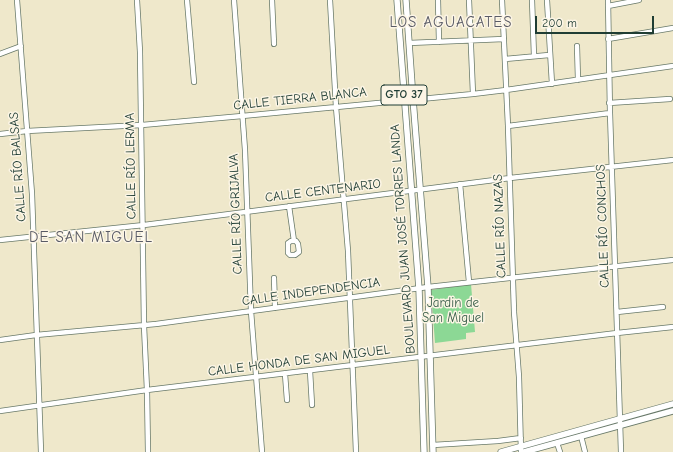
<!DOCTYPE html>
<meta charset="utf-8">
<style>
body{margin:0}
#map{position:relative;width:673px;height:452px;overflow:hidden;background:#efe8cb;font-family:"Comic Neue",sans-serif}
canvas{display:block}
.scale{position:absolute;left:535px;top:16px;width:119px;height:18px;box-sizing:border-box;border:2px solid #1f3d34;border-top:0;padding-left:5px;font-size:12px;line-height:14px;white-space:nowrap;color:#1f3d34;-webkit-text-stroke:3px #fcf5e5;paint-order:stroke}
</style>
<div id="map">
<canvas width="673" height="452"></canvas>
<div class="scale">200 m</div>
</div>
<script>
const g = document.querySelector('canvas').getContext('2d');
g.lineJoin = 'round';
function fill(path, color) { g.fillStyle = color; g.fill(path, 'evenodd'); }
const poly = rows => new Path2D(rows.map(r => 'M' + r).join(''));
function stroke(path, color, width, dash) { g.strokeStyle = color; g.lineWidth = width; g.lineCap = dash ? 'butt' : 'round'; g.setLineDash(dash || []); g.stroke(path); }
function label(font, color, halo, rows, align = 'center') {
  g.font = font + ' "Comic Neue",sans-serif'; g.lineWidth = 3; g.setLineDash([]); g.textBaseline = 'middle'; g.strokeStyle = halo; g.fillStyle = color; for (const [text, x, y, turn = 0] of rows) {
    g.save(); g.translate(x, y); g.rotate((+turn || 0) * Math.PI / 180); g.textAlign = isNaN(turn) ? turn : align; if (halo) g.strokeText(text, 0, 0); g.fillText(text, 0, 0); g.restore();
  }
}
fill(poly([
 [471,284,475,332,466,333,466,339,435,343,431,290]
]), '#8cd895');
const minor = poly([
 [17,0,32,194,41,452],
 [137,0,140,52,144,326,147,390,148,452],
 [187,0,194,82],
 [234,0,245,150,251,311,262,452],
 [272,0,274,44],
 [330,0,336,107,348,251,356,452],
 [438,0,439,42],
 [469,0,473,94],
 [502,0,508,126,514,312,519,377,521,452],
 [532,0,534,56],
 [547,0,552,84],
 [608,0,610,113,621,452],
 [608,6,639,0],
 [608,39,673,28],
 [409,43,504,39],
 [577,46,578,80],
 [0,54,21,46],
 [505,59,549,55],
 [609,103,670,99],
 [508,126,610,113],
 [0,134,27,131,142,125,242,116,473,94,506,90,673,66],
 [460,184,469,282],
 [289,206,294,241],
 [0,240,144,225,510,178,673,160],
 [291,241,296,241,298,244,299,252,295,255,290,255,288,253,288,243,291,241],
 [274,278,275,308],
 [617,312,663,307],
 [0,340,36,335,156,324,428,287,673,260],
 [310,371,312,405],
 [285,374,287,400],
 [0,411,147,390,353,365,617,333,673,327],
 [581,436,585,452],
 [557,443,560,452],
 [433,445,498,441,521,438]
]);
const major = poly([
 [397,0,419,289,424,452],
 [406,0,413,99,428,287,433,452],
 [501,452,673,404],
 [524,452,673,411]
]);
stroke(minor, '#687969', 6);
stroke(major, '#687969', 7);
stroke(minor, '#fff', 4.5);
stroke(major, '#fff', 5.5);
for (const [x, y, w] of [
 [404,95,46]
]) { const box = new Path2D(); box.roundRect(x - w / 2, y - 10, w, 20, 3); g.fillStyle = '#fcf5e5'; g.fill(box); stroke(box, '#1f3d34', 1); }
label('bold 12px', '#1f3d34', null, [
 ["GTO 37",404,95]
]);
label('13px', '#1f3d34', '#fcf5e5', [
 ["CALLE TIERRA BLANCA",300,99,-6],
 ["CALLE RÍO LERMA",131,166,-91],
 ["CALLE RÍO BALSAS",18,167,-94],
 ["CALLE CENTENARIO",323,191,-7],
 ["CALLE RÍO GRIJALVA",236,214,-92],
 ["CALLE RÍO NAZAS",500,226,-92],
 ["CALLE RÍO CONCHOS",603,226,-92],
 ["BOULEVARD JUAN JOSÉ TORRES LANDA",403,239,-94],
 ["CALLE INDEPENDENCIA",311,292,-8],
 ["CALLE HONDA DE SAN MIGUEL",299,361,-7]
]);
label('13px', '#355c47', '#fcf5e5', [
 ["Jardin de",453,303],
 ["San Miguel",453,318]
]);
g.letterSpacing = '1px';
label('15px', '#595b66', '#fcf5e5', [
 ["LOS AGUACATES",451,23],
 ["DE SAN MIGUEL",91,238]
]);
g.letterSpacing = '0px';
</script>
